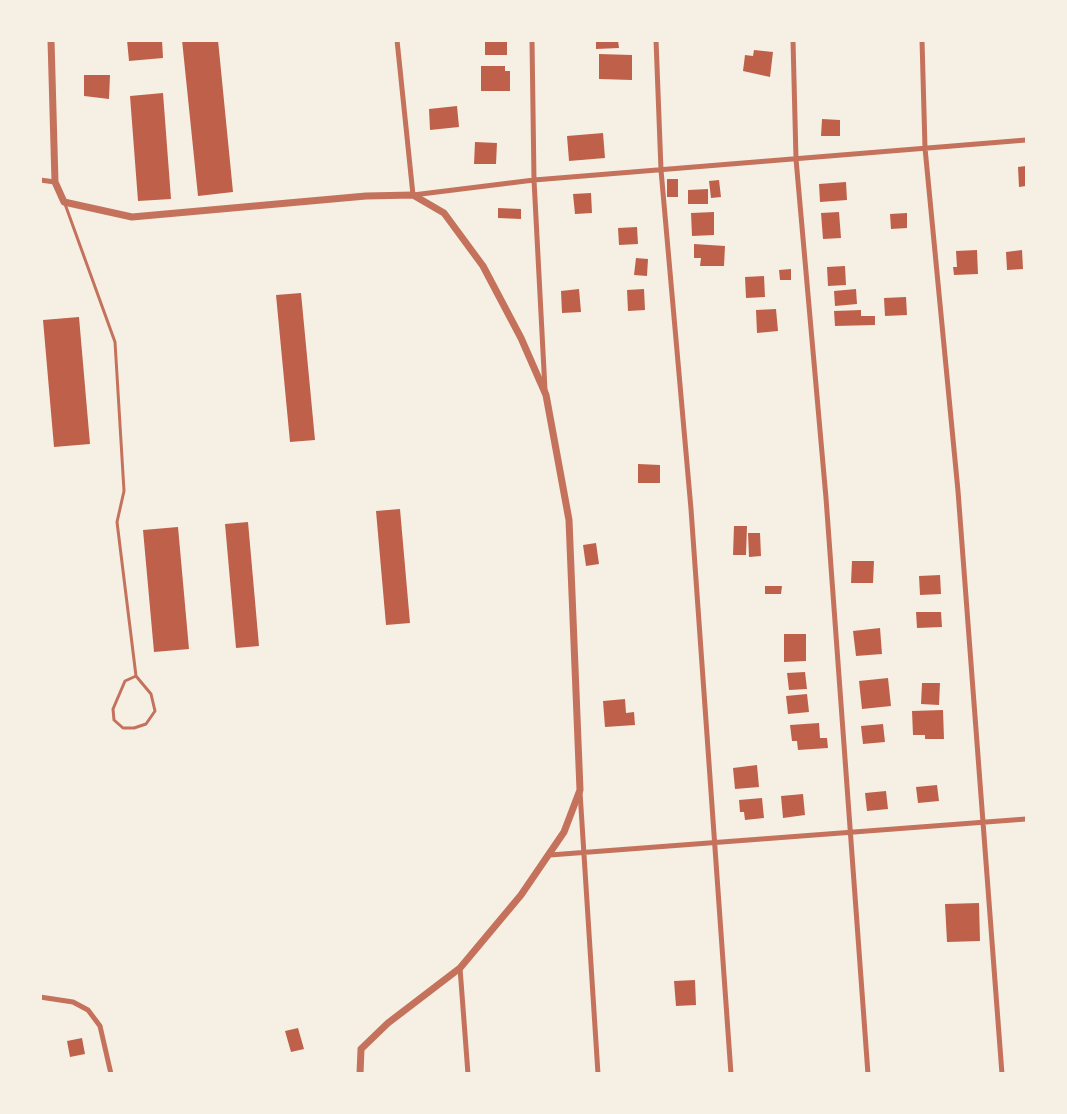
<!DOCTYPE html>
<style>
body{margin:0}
#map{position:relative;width:1067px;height:1114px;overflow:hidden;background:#f6efe4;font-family:"Roboto Condensed",sans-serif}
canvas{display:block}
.frame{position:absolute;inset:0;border:42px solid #f6efe4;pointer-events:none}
</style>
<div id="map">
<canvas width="1067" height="1114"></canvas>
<div class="frame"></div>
</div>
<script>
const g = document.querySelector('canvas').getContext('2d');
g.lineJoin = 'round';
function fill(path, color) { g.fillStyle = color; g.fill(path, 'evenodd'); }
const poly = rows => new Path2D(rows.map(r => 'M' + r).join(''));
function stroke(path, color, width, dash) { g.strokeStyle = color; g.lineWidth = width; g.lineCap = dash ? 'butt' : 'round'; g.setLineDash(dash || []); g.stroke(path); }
fill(poly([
 [127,40,162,40,163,58,129,61],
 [182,40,218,40,233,192,198,196],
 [485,40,507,40,507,55,485,55],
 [596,40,618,40,619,48,596,49],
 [754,50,773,52,770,77,743,71,745,55,753,56],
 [599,54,632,55,632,80,599,79],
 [481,66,505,66,505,71,510,71,510,91,481,91],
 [84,75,110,75,109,99,84,96],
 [163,93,171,199,138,201,130,96],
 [457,106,459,127,430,130,429,109],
 [822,119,840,120,840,136,821,136],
 [603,133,605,158,569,161,567,136],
 [475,142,497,143,496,164,474,164],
 [1026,166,1026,186,1019,187,1018,167],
 [667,179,678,179,678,197,667,197],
 [719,180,721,197,711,198,709,181],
 [846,182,847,200,820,202,819,184],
 [708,189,708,204,688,204,688,190],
 [591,193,592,213,575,214,573,194],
 [498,208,521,209,521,219,498,218],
 [714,212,714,235,692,236,691,213],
 [839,212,841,238,823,239,821,213],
 [907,213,907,228,891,229,890,214],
 [637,227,638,244,619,245,618,228],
 [694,244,725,246,724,266,700,266,701,258,694,258],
 [977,250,978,274,954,275,953,267,957,267,956,251],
 [1022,250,1023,269,1007,270,1006,252],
 [636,258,648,259,647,276,634,275],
 [845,266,846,285,828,286,827,267],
 [791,269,791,280,780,280,779,270],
 [764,276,765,297,746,298,745,277],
 [579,289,581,312,562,313,561,291],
 [644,289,645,310,628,311,627,290],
 [856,289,857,304,835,306,834,291],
 [301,293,315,440,290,442,276,295],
 [906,297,907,315,885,316,884,298],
 [776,309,778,331,757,333,756,310],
 [861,310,861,316,875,316,875,325,835,326,834,311],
 [79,317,90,444,54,447,43,320],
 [638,464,660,465,660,483,638,483],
 [400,509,410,623,386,625,376,511],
 [248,522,259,646,236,648,225,524],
 [734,526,747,526,746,555,733,555],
 [178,527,189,649,154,652,143,530],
 [748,533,760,533,761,556,749,557],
 [596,543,599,564,586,566,583,545],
 [852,561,874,561,873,583,851,583],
 [940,575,941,594,920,595,919,576],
 [765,586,782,586,781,594,765,594],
 [916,612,941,612,942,627,917,628],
 [880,628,882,654,856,656,853,631],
 [784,634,806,634,806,661,784,662],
 [805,672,807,689,789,690,787,673],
 [888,678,891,706,862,709,859,681],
 [922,683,940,683,939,705,921,704],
 [807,694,809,712,788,714,786,696],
 [625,699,626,713,634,712,635,725,605,727,603,701],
 [943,710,944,739,925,739,925,735,913,735,912,711],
 [819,723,820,738,827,738,828,748,798,750,797,741,792,741,790,725],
 [883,724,885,742,863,744,861,726],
 [757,765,759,787,735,789,733,768],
 [937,785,939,801,918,803,916,787],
 [886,791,888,809,867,811,865,793],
 [803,794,805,815,783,818,781,796],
 [762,798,764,818,745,820,744,812,740,812,739,800],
 [979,903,980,941,947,942,945,904],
 [695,980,696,1005,676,1006,674,981],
 [298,1028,304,1049,291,1052,285,1031],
 [82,1038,85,1054,70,1057,67,1041]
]), '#bf614a');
stroke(poly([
 [65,204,115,342,124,491,117,522,136,676,151,694,155,711,146,724,134,728,123,728,114,720,113,709,125,681,136,676]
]), '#c5725c', 3);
stroke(poly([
 [397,40,413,195,534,180,1026,140],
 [532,40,534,180,545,390],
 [656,40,661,170,691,509,731,1074],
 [793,40,796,159,826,498,868,1074],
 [922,40,925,148,958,491,1002,1074],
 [40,180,55,182],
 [580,792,598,1074],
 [550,855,1026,819],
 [460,968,468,1074],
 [40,997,73,1002,88,1010,100,1026,111,1074]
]), '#c5725c', 5);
stroke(poly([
 [51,40,55,182,64,202,132,217,366,196,413,195,444,213,483,266,521,338,546,395,569,520,580,790,564,832,521,895,460,968,388,1023,361,1049,360,1074]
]), '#c5725c', 7);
</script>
